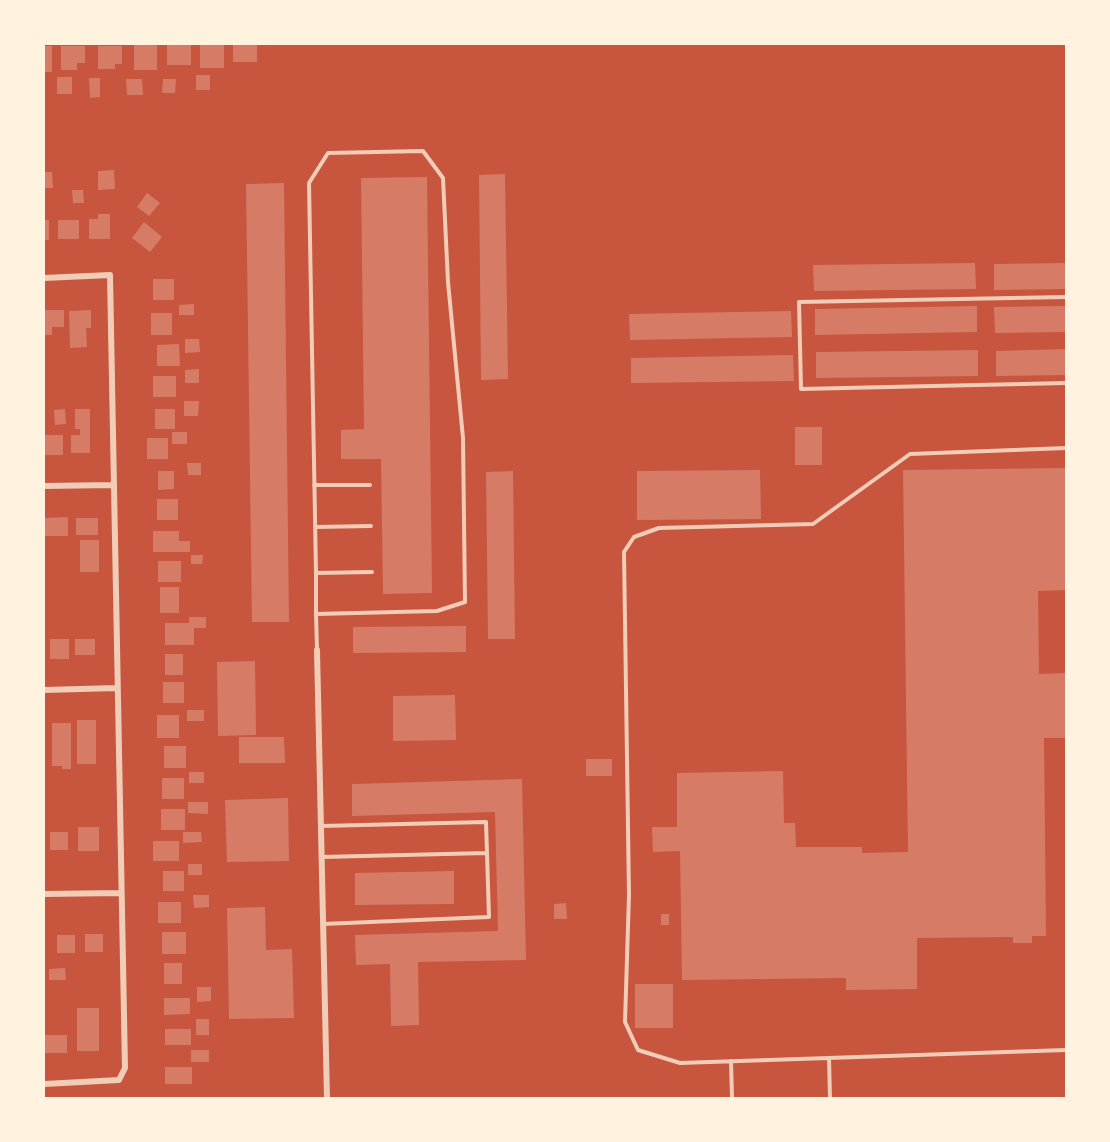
<!DOCTYPE html>
<style>
body{margin:0}
#map{position:relative;width:1110px;height:1142px;overflow:hidden;background:#c8553d;font-family:"PT Sans Narrow",sans-serif}
canvas{display:block}
.frame{position:absolute;inset:0;border:45px solid #fff3e0;pointer-events:none}
</style>
<div id="map">
<canvas width="1110" height="1142"></canvas>
<div class="frame"></div>
</div>
<script>
const g = document.querySelector('canvas').getContext('2d');
g.lineJoin = 'round';
function fill(path, color) { g.fillStyle = color; g.fill(path, 'evenodd'); }
const poly = rows => new Path2D(rows.map(r => 'M' + r).join(''));
function stroke(path, color, width, dash) { g.strokeStyle = color; g.lineWidth = width; g.lineCap = dash ? 'butt' : 'round'; g.setLineDash(dash || []); g.stroke(path); }
fill(poly([
 [167,44,191,44,191,65,167,65],
 [200,44,224,44,224,68,200,68],
 [233,44,257,44,257,62,233,62],
 [134,45,157,45,157,70,134,70],
 [44,46,52,46,52,72,44,72],
 [61,46,85,46,85,63,77,63,77,70,61,70],
 [98,46,122,46,122,64,115,64,115,69,98,69],
 [196,75,210,75,210,90,196,90],
 [57,77,72,77,72,94,57,94],
 [89,78,100,78,100,97,90,98],
 [126,79,142,79,143,95,127,95],
 [163,79,176,79,175,93,162,93],
 [114,170,115,189,98,190,98,171],
 [44,172,52,172,53,188,44,188],
 [505,174,508,379,481,380,479,175],
 [427,177,432,593,383,594,381,459,341,459,341,430,364,429,361,178],
 [284,183,289,622,252,622,246,184],
 [72,190,83,190,84,203,73,203],
 [147,193,160,203,149,216,137,207],
 [98,214,110,214,110,239,89,239,89,219,98,219],
 [44,220,49,220,49,240,44,240],
 [58,220,79,220,79,239,58,239],
 [144,222,162,237,150,252,132,238],
 [975,263,976,289,814,291,813,265],
 [1066,263,1066,289,994,290,994,264],
 [153,279,174,279,174,300,153,300],
 [194,304,194,315,179,315,179,305],
 [977,306,977,332,815,335,815,309],
 [1066,306,1066,332,995,333,994,307],
 [44,310,64,310,64,327,52,327,52,335,44,335],
 [91,310,91,328,86,328,87,347,70,348,69,311],
 [791,311,792,337,630,340,629,314],
 [151,313,172,313,172,335,151,335],
 [185,339,199,339,200,352,185,353],
 [179,344,180,366,157,366,157,345],
 [1066,349,1066,375,996,376,996,351],
 [978,350,978,376,816,378,816,352],
 [793,355,794,381,631,383,631,358],
 [199,369,199,383,185,383,185,370],
 [153,376,176,376,176,397,153,397],
 [184,401,199,401,198,416,184,416],
 [65,409,66,424,55,425,54,410],
 [75,409,90,409,90,453,71,453,71,435,80,435,80,429,75,429],
 [155,409,175,409,175,429,155,429],
 [795,427,822,427,822,465,795,465],
 [172,432,187,432,187,444,172,444],
 [44,435,63,435,63,455,44,455],
 [147,438,168,438,168,459,147,459],
 [187,463,201,463,201,475,188,475],
 [1066,468,1066,590,1038,591,1039,674,1066,673,1066,738,1044,738,1046,936,1032,936,1032,943,1013,943,1013,937,917,938,917,989,846,990,846,978,682,980,680,851,653,852,652,827,677,827,677,773,783,771,784,823,795,823,796,847,862,847,862,853,908,852,903,470],
 [760,470,761,519,637,520,637,471],
 [158,471,174,471,174,489,158,490],
 [513,471,515,639,488,639,486,472],
 [157,499,178,499,178,520,157,520],
 [68,517,68,536,45,536,45,518],
 [76,518,98,518,98,535,76,535],
 [153,531,179,531,179,541,190,541,190,552,153,552],
 [80,540,99,540,99,572,80,572],
 [191,555,203,555,202,564,191,564],
 [158,561,181,561,181,582,158,582],
 [160,587,179,587,179,613,160,613],
 [189,617,206,617,206,628,194,628,194,645,165,645,165,623,189,623],
 [466,626,466,652,353,653,353,627],
 [50,639,69,639,69,659,50,659],
 [75,639,95,639,95,655,75,655],
 [165,654,183,654,183,675,165,675],
 [255,661,256,735,218,736,217,662],
 [163,682,184,682,184,703,163,703],
 [455,695,456,740,393,741,393,696],
 [187,710,204,710,204,721,187,721],
 [157,715,179,715,179,738,157,738],
 [77,720,96,720,96,764,77,764],
 [52,723,71,723,71,769,62,769,62,766,52,766],
 [239,737,284,737,285,763,239,763],
 [164,746,186,746,186,768,164,768],
 [586,759,612,759,612,776,586,776],
 [189,772,204,772,204,783,189,783],
 [162,778,184,778,184,799,162,799],
 [522,779,526,960,418,962,419,1025,391,1026,390,964,356,965,355,935,498,931,495,812,352,816,352,784],
 [288,798,289,861,227,862,225,800],
 [188,802,208,802,208,814,188,813],
 [161,809,185,809,185,830,161,830],
 [78,827,99,827,99,851,78,851],
 [50,832,68,832,68,850,50,850],
 [183,832,201,832,202,842,183,843],
 [153,841,179,841,179,861,153,861],
 [188,864,202,864,202,875,188,875],
 [163,871,184,871,184,891,163,891],
 [454,871,454,904,355,905,355,873],
 [193,895,209,895,209,907,194,908],
 [158,902,181,902,181,923,158,923],
 [566,903,567,919,554,919,554,904],
 [265,907,266,950,292,949,294,1018,229,1019,227,908],
 [661,914,669,914,669,925,661,925],
 [162,932,186,932,186,954,162,954],
 [85,934,103,934,103,952,85,952],
 [57,935,75,935,75,953,57,953],
 [164,963,182,963,182,984,164,984],
 [65,968,66,980,49,980,49,969],
 [635,984,673,984,673,1028,635,1028],
 [197,987,211,987,211,1001,197,1002],
 [164,998,190,998,190,1014,164,1015],
 [77,1008,99,1008,99,1051,77,1051],
 [196,1019,209,1019,209,1035,196,1035],
 [165,1029,191,1029,191,1045,165,1045],
 [44,1035,67,1035,67,1053,44,1053],
 [191,1050,209,1050,209,1062,191,1062],
 [165,1067,192,1067,192,1084,165,1084]
]), '#d67c66');
stroke(poly([
 [1066,297,799,302,801,389,1066,383],
 [1066,448,910,454,813,524,659,528,634,537,624,552,629,895,625,1022,638,1050,680,1063,1066,1050],
 [314,485,370,485],
 [315,527,371,526],
 [316,573,372,572],
 [316,614,437,611,465,602,463,438,448,282,443,178,423,151,328,153,309,183,316,573,316,614,317,649],
 [321,826,486,822,487,853,322,857],
 [323,924,489,917,487,853],
 [829,1058,830,1098],
 [731,1061,732,1098]
]), '#f1ccb7', 4);
stroke(poly([
 [44,278,110,275,125,1068,119,1080,44,1084],
 [44,486,113,485],
 [317,650,327,1098],
 [44,690,117,688],
 [44,894,121,893]
]), '#f1ccb7', 6);
</script>
